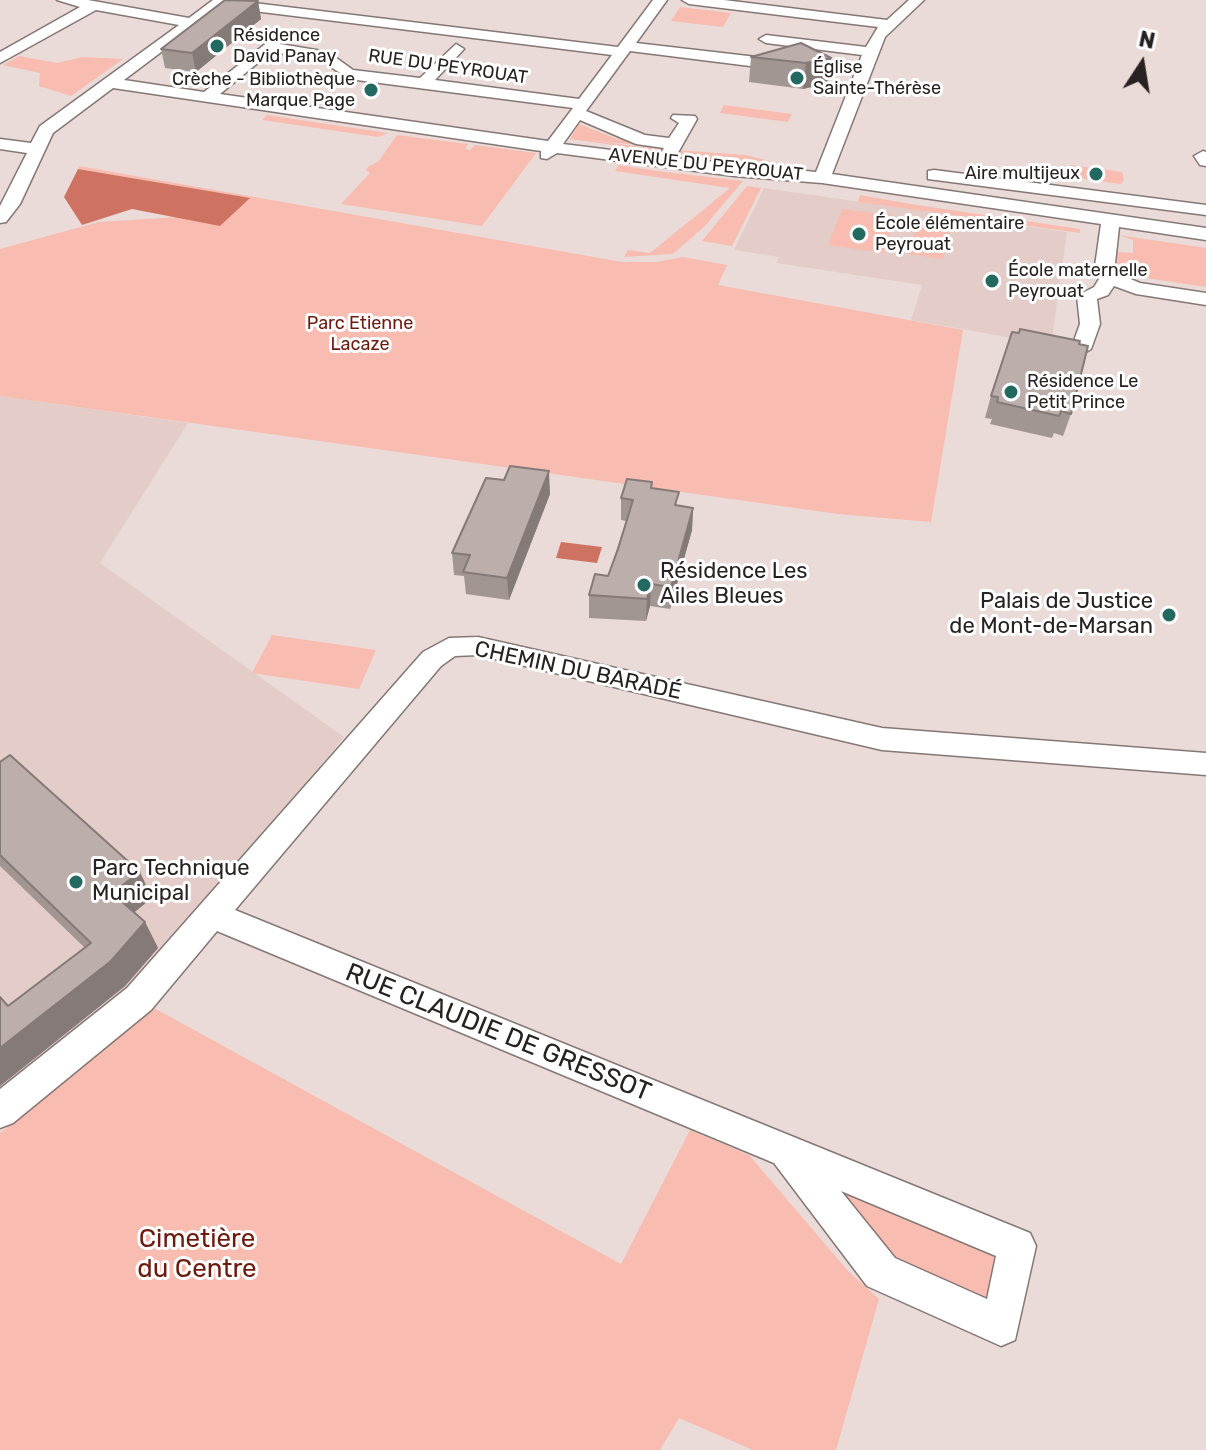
<!DOCTYPE html>
<meta charset="utf-8">
<style>
body{margin:0}
#map{position:relative;width:1206px;height:1450px;overflow:hidden;background:#eadbd8;font-family:Rubik,sans-serif}
canvas{display:block}
.north{position:absolute;left:1102px;top:24px;width:80px;height:80px;-webkit-text-stroke:6px #fff;paint-order:stroke;rotate:12deg;font-size:22px;font-weight:700;line-height:32px;text-align:center;color:#272221}
.north::after{content:'';display:block;margin:auto;width:28px;height:36px;background:#272221;clip-path:polygon(50% 0,100% 100%,50% 72%,0 100%)}
</style>
<div id="map">
<canvas width="1206" height="1450"></canvas>
<div class="north">N</div>
</div>
<script>
const g = document.querySelector('canvas').getContext('2d');
g.lineJoin = 'round';
function fill(path, color) { g.fillStyle = color; g.fill(path, 'evenodd'); }
const poly = rows => new Path2D(rows.map(r => 'M' + r).join(''));
function stroke(path, color, width, dash) { g.strokeStyle = color; g.lineWidth = width; g.lineCap = dash ? 'butt' : 'round'; g.setLineDash(dash || []); g.stroke(path); }
function label(font, color, halo, rows, align = 'center') {
  g.font = font + ' Rubik,sans-serif'; g.lineWidth = 6; g.setLineDash([]); g.textBaseline = 'middle'; g.strokeStyle = halo; g.fillStyle = color; for (const [text, x, y, turn = 0] of rows) {
    g.save(); g.translate(x, y); g.rotate((+turn || 0) * Math.PI / 180); g.textAlign = isNaN(turn) ? turn : align; if (halo) g.strokeText(text, 0, 0); g.fillText(text, 0, 0); g.restore();
  }
}
fill(poly([
 [764,188,1067,232,1051,345,911,320,922,285,776,263,779,257,734,250],
 [0,396,188,423,100,563,344,737,137,987,0,1099]
]), '#e4cdc8');
fill(poly([
 [680,7,731,13,723,27,671,21],
 [19,56,57,63,82,57,123,59,71,96,39,86,40,73,3,65],
 [724,105,792,114,788,122,720,113],
 [267,115,388,133,378,137,262,120],
 [579,124,617,139,671,145,669,148,585,140,668,150,663,158,639,154,642,149,570,139],
 [397,135,468,144,465,149,470,150,475,145,536,153,482,226,341,204,370,173,366,170,369,166,378,162],
 [676,150,745,155,770,161,768,165,753,166,674,155],
 [619,165,657,171,743,181,704,227,673,254,624,257,628,250,650,253,730,188,615,171],
 [1071,165,1122,172,1124,180,1121,184,1069,177],
 [79,166,622,262,656,262,683,257,727,265,718,285,963,330,931,522,838,514,0,396,0,249,99,222,178,217,248,198,78,169],
 [747,186,761,188,732,246,702,241],
 [860,195,917,205,1080,229,1080,233,858,202],
 [842,209,895,216,883,253,828,245],
 [917,223,951,228,943,259,908,254],
 [1118,235,1206,248,1206,287,1126,275,1116,269,1117,252,1133,253,1133,240],
 [272,635,376,650,359,689,252,673],
 [154,1008,621,1264,690,1130,749,1155,848,1271,879,1299,836,1450,753,1450,679,1418,660,1450,0,1450,0,1133],
 [826,1182,995,1250,986,1303,884,1264]
]), '#f8bcb0');
fill(poly([
 [78,169,250,198,220,226,132,209,82,225,64,197],
 [561,542,602,547,597,563,556,558]
]), '#ce7362');
const street = poly([
 [57,0,88,0,189,18,213,0,229,0,618,47,653,0,667,0,636,43,774,59,782,64,774,69,630,51,586,111,645,135,669,138,679,123,671,118,673,115,695,116,697,119,675,158,816,172,862,55,766,43,759,39,766,35,866,47,878,27,689,4,682,0,724,0,887,20,909,0,924,0,885,37,832,174,1206,228,1206,240,1119,227,1114,272,1140,283,1206,293,1206,305,1136,294,1114,286,1108,295,1097,299,1100,324,1091,349,1081,355,1071,349,1080,324,1077,296,1094,287,1099,279,1094,273,1101,224,822,183,734,176,557,153,547,159,541,158,541,151,113,88,53,133,20,204,6,222,0,223,0,206,27,153,0,149,0,139,31,143,40,126,179,25,96,10,0,63,0,52,80,7,57,0],
 [221,7,612,55,579,99,435,80,464,49,456,44,420,78,353,70,328,52,280,44,289,35,282,31,204,92,124,80,221,7],
 [271,52,319,59,349,79,573,108,548,141,220,94,271,52],
 [580,120,636,144,664,148,659,156,563,144,580,120],
 [1203,151,1206,152,1206,166,1200,165,1194,156,1203,151],
 [934,170,1206,205,1206,215,928,179,928,171,934,170],
 [478,637,882,728,1206,753,1206,775,882,750,478,655,455,656,441,666,235,910,1030,1233,1036,1246,1015,1340,1001,1346,867,1286,774,1163,217,931,151,1010,13,1123,0,1128,0,1089,127,988,423,652,449,638,478,637],
 [841,1191,996,1256,987,1299,895,1258,841,1191]
]);
stroke(street, '#857775', 3);
fill(street, '#fff');
fill(poly([
 [258,1,261,19,196,72,165,68,161,49],
 [801,43,828,83,803,89,749,82,751,57],
 [991,396,1071,414,1063,436,1054,433,1052,438,990,424,992,419,985,418],
 [652,488,678,506,693,508,692,530,670,609,650,606,646,621,589,618,589,595,608,576,626,521,621,520,621,498],
 [550,494,509,600,466,594,464,576,454,575,452,553],
 [0,762,152,898,134,912,145,922,158,948,125,986,0,1086,0,997,8,1006,85,948,0,866]
]), '#a29693');
fill(poly([
 [258,1,261,19,196,72,192,53],
 [831,58,828,83,803,89,806,63],
 [549,471,550,494,509,600,507,578],
 [693,508,692,530,670,609,671,587],
 [651,584,650,606,646,621,647,599],
 [140,872,152,898,126,919,112,893],
 [145,922,158,948,125,986,0,1086,0,1048]
]), '#847a78');
const building = poly([
 [225,0,258,1,192,53,161,49,225,0],
 [801,43,831,58,806,63,751,57,801,43],
 [1020,329,1080,341,1079,344,1088,346,1071,414,1061,411,1059,416,997,402,998,397,991,396,1012,332,1019,333,1020,329],
 [510,466,549,471,507,578,463,572,470,555,452,553,486,478,504,480,510,466],
 [627,479,652,482,651,488,679,492,675,505,693,508,671,587,651,584,647,599,589,595,595,574,608,576,618,549,633,500,621,498,627,479],
 [10,755,140,872,112,893,145,922,111,961,0,1048,0,997,8,1006,91,943,0,855,0,762,10,755]
]);
fill(building, '#bcaeab');
stroke(building, '#847a78', 2);
for (const [x, y, r, color] of [
 [217,46,8,"#226a5f"],
 [797,78,8,"#226a5f"],
 [371,90,8,"#226a5f"],
 [1096,174,8,"#226a5f"],
 [859,234,8,"#226a5f"],
 [992,281,8,"#226a5f"],
 [1011,392,8,"#226a5f"],
 [644,585,8,"#226a5f"],
 [1169,615,8,"#226a5f"],
 [76,882,8,"#226a5f"]
]) { const dot = new Path2D(); dot.arc(x, y, r, 0, 2 * Math.PI); g.fillStyle = color; g.fill(dot); stroke(dot, '#fff', 3); }
label('18px', '#272221', '#fff', [
 ["Résidence",233,36],
 ["David Panay",233,57],
 ["Église",813,68],
 ["Sainte-Thérèse",813,89],
 ["Crèche - Bibliothèque",355,80,"right"],
 ["Marque Page",355,101,"right"],
 ["Aire multijeux",1080,174,"right"],
 ["École élémentaire",875,224],
 ["Peyrouat",875,245],
 ["École maternelle",1008,271],
 ["Peyrouat",1008,292],
 ["Résidence Le",1027,382],
 ["Petit Prince",1027,403]
], 'left');
label('18px', '#272221', '#fff', [
 ["RUE DU PEYROUAT",448,67,8],
 ["AVENUE DU PEYROUAT",706,165,6]
]);
label('18px', '#6d1a0d', '#fff', [
 ["Parc Etienne",360,324],
 ["Lacaze",360,345]
]);
label('22px', '#272221', '#fff', [
 ["Résidence Les",660,572],
 ["Ailes Bleues",660,597],
 ["Palais de Justice",1153,602,"right"],
 ["de Mont-de-Marsan",1153,627,"right"],
 ["Parc Technique",92,869],
 ["Municipal",92,894]
], 'left');
label('22px', '#272221', '#fff', [
 ["CHEMIN DU BARADÉ",578,671,12]
]);
label('26px', '#272221', '#fff', [
 ["RUE CLAUDIE DE GRESSOT",498,1033,22]
]);
label('26px', '#6d1a0d', '#fff', [
 ["Cimetière",197,1239],
 ["du Centre",197,1269]
]);
</script>
